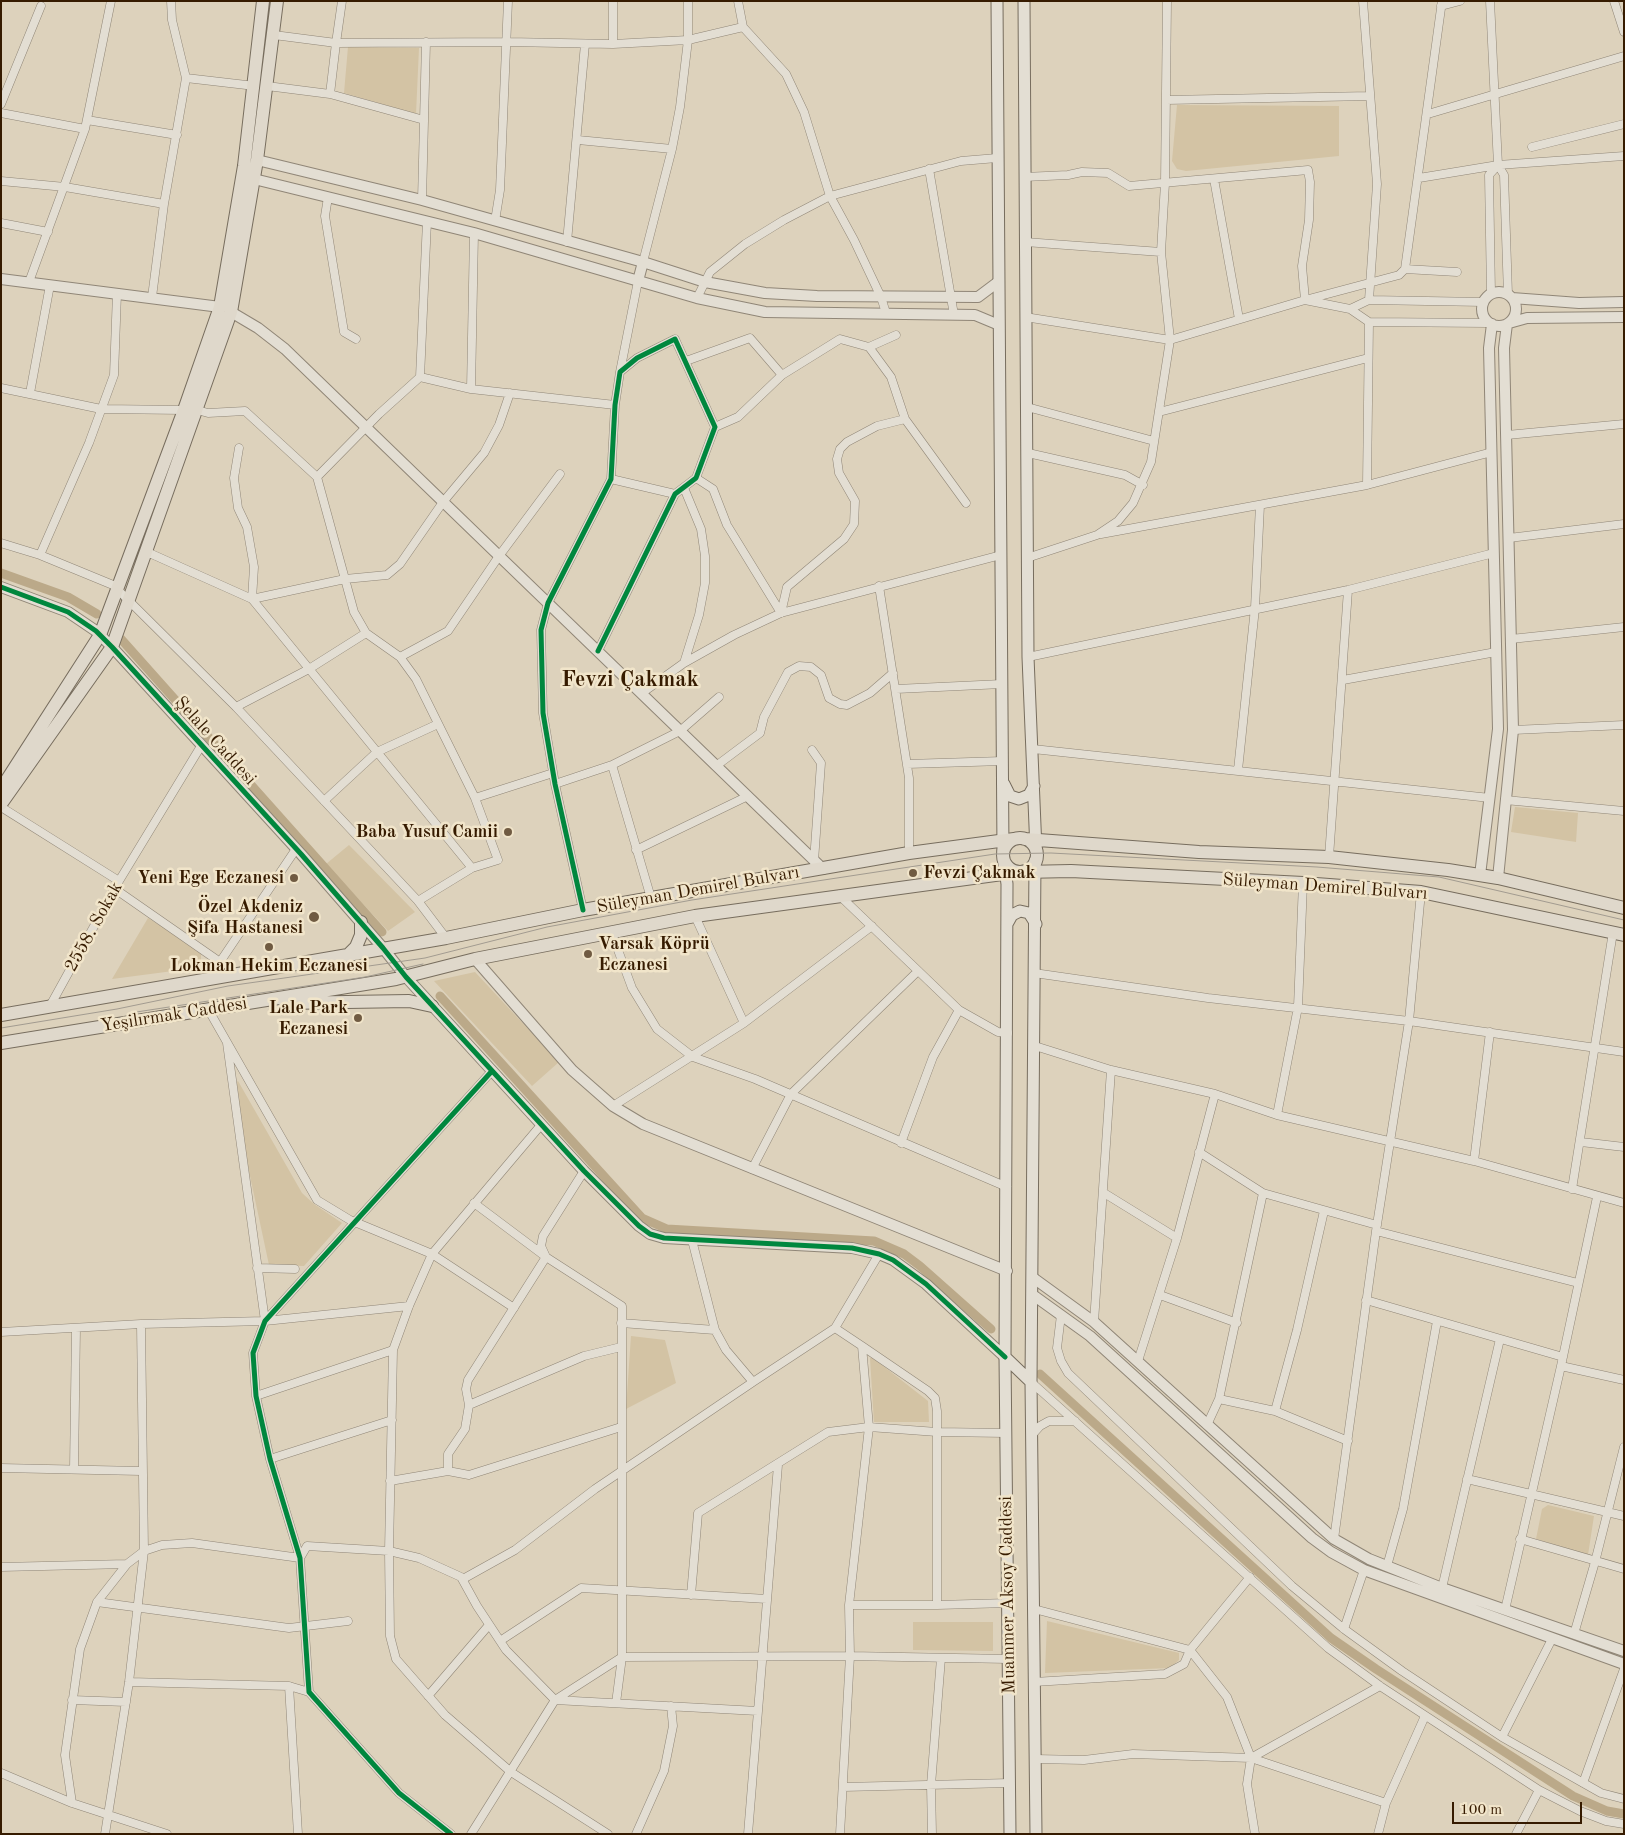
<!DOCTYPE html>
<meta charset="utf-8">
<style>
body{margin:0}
#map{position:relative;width:1625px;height:1835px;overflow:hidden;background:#ddd2bc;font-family:"Old Standard TT",serif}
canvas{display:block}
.frame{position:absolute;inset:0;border:2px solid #361b00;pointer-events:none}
.scale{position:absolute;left:1452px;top:1802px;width:130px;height:22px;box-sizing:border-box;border:2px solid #361b00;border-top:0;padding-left:6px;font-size:15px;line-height:18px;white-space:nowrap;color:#361b00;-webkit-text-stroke:4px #f1e5ca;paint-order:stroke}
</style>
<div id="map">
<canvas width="1625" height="1835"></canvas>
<div class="frame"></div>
<div class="scale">100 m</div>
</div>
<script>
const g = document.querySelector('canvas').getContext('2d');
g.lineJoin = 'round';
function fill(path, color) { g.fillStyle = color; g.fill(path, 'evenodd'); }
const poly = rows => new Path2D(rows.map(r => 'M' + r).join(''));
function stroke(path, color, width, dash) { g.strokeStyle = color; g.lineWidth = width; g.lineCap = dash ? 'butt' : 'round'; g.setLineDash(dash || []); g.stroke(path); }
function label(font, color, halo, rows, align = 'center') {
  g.font = font + ' "Old Standard TT",serif'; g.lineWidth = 5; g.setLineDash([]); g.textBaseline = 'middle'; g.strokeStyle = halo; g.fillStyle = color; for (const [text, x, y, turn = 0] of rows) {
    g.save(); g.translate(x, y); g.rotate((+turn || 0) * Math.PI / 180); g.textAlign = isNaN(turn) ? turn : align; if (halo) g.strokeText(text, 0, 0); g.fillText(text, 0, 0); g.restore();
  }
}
fill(poly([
 [348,47,419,48,416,114,344,93],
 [1177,105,1339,106,1339,156,1186,171,1177,169,1172,161],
 [1515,807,1578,813,1576,842,1511,832],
 [349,845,415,912,388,931,326,864],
 [148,918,201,950,201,963,196,968,112,979],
 [475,972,559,1062,532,1086,434,981],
 [238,1081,302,1193,314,1204,342,1223,304,1266,269,1265,231,1087],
 [631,1336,665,1340,676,1383,626,1409],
 [870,1358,873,1358,928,1401,929,1422,874,1422],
 [1548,1505,1594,1516,1588,1555,1536,1539,1542,1509],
 [1047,1621,1179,1653,1179,1660,1170,1668,1045,1673],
 [913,1622,993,1622,993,1651,913,1650]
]), '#d3c3a4');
stroke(poly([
 [1,573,68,597,97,614],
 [121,639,382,932],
 [440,996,642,1218,667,1229,874,1241,904,1254,920,1266,991,1329],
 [1040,1374,1331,1638,1376,1669,1573,1796,1607,1811,1624,1814]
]), '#bba989', 9);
const minor = poly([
 [738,1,743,27,786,74,804,112,830,196,854,240,881,297,886,313],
 [1363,1,1377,184,1369,300],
 [1490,1,1498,165,1504,175,1508,295],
 [1614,1,1624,32],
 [1441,6,1460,1],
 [274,35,336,43,342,1],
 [613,44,613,1],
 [186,78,255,86],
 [267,86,330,94,424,120],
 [330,94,336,43,508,42,613,44,688,40,743,27],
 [1166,100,1370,96],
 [1,104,41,6],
 [1,113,85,129],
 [1428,114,1624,56],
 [87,120,177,135],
 [578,140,672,149],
 [1532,147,1624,124],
 [929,169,954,315],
 [1024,177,1068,175,1082,172,1108,173,1129,186,1308,170,1310,182,1309,220,1302,266,1305,300,1350,309,1369,322,1488,323],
 [1419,178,1498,165,1624,156],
 [1214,179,1239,319],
 [1,181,65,187,164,204],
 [328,197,325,216,344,332,356,339],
 [422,200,426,42],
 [495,221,500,190,508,1],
 [1,223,48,232],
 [567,242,585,44],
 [1025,242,1161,252],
 [643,262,672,149,680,107,688,40,688,1],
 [1405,269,1457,272],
 [29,282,85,129,111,1],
 [1491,294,1489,175,1498,165],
 [152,297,164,204,186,78,172,20,171,1],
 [697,298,710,272,745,244,784,220,830,196,961,161,997,158],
 [1350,309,1369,300,1484,302],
 [1025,317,1170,340,1161,252,1165,183,1167,1],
 [869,347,891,377,905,419,966,503],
 [686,361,750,338,782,375],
 [620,372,638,281],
 [420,377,427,221],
 [1,388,101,409,184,410],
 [471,389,474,233],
 [30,393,50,285],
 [1027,407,1154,441],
 [197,410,208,413,245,411,317,477],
 [1159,412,1368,358],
 [715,427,738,417,782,375,840,339,869,347,896,335],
 [1507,435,1624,424],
 [239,448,234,478,238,508,247,527,254,567,252,599,345,579,387,575,400,564,443,502,484,453,499,425,510,393],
 [1028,453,1125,475,1143,485],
 [696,478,713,489,727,525,781,613],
 [611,479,675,494],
 [1367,485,1369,322],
 [684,488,701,529,705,556,705,583,699,615,684,663],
 [1101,534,1367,485,1492,452],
 [1509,538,1624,524],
 [1,543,40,555,113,585,236,707,418,901,446,938],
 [147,552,252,599,472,868],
 [40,555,89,443,114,375,117,293],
 [1027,558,1097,535,1118,521,1133,503,1151,462,1170,340,1305,300,1399,275,1405,269,1442,1],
 [879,586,909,778,909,853],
 [781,613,787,587,844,539,854,524,855,501,839,473,837,459,840,449,847,442,877,426,905,419],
 [1511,639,1624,627],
 [400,657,448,631,499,556,560,474],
 [1028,657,1348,590,1494,553],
 [1343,680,1496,652],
 [896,689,1002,684],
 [642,693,684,663,734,635,781,613,1001,555],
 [236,707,309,669,366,633],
 [1513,730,1624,725],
 [1033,749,1490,798],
 [812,750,821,763,814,861],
 [907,764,1003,761],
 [612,765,651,898],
 [716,766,760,733,764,717,788,672,799,666,811,667,821,675,829,698,840,704,847,705,870,693,893,673],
 [1238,770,1255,608,1260,505],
 [555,784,612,765,680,731,719,697],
 [475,798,553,773],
 [1505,800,1624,811],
 [324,801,377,752,438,724],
 [1,807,119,881],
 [636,850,748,796],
 [1329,857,1348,590],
 [115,889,220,962,223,977],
 [839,895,959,1010,998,1032,1008,1033],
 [418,901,472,868,498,860,475,798,416,679,400,657,366,633,354,612,317,477,379,414,420,377,471,389,615,405],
 [583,910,555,784,543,713,541,630,548,603,611,479,615,405,620,372,637,358,675,339,715,427,696,478,675,494,598,651],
 [695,916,744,1023],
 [611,931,632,988,657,1029,693,1057,755,1079,1007,1187],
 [220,962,296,849],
 [1034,973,1208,998,1409,1021,1624,1052],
 [50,1006,119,881,201,746],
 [208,1009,317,1200,350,1220,432,1254,514,1308],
 [227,1043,265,1321],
 [1035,1046,1111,1070,1215,1094,1277,1115,1474,1161,1624,1203],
 [613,1106,744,1023,872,926],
 [1277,1115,1298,1007,1303,883],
 [541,1125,432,1254,409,1306,393,1350,389,1551,390,1636,396,1659,445,1715,511,1772,608,1834],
 [1581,1142,1624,1147],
 [901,1143,933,1057,959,1010],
 [1199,1152,1263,1193,1377,1225],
 [1474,1161,1490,1032],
 [752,1169,791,1094,917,972],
 [1572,1189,1613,932],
 [1104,1193,1177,1238],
 [474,1203,546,1257,622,1306,622,1657,616,1703],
 [1376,1231,1578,1283],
 [257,1268,295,1269],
 [1160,1295,1237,1323],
 [1366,1300,1563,1357],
 [1061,1315,1057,1348,1061,1361,1068,1373,1292,1586,1344,1629,1402,1671,1502,1737,1601,1793,1624,1799],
 [1094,1322,1111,1070],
 [621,1323,715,1330],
 [835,1328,862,1346,869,1427,849,1605,937,1605],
 [1,1332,141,1324,265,1321,409,1306],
 [862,1346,928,1391,935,1398,937,1411,937,1605,1008,1603],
 [1138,1361,1177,1238,1215,1094],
 [1561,1366,1624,1380],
 [753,1382,835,1328,879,1254],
 [1031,1382,1328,1648,1380,1686,1539,1790,1580,1811,1606,1821,1624,1824],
 [256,1396,393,1350],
 [1219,1399,1275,1411,1348,1441],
 [469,1405,584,1356,621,1347],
 [1275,1411,1297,1330,1324,1211],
 [1207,1425,1219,1399,1263,1193],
 [1032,1435,1040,1426,1049,1421,1075,1421],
 [270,1459,392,1420],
 [1,1468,141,1471],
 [74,1469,76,1328],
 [448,1471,448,1454,465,1429,469,1405,466,1389,468,1380,546,1257,541,1246,543,1236,584,1171],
 [1467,1479,1624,1516],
 [390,1481,448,1471,469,1475,621,1427],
 [1334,1539,1376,1231,1409,1021,1421,892],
 [1520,1539,1624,1569],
 [300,1558,307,1546,389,1551,419,1558,461,1577,477,1606,506,1650,555,1700,758,1711],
 [1387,1566,1403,1509,1437,1321],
 [1,1567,127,1564],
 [463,1579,515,1550,595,1489,753,1382,726,1350,715,1330,692,1240],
 [1442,1588,1500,1339],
 [691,1595,698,1513,828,1432,869,1427,937,1432,1006,1433],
 [97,1602,289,1628,348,1621],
 [1034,1609,1190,1650,1250,1577],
 [1505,1610,1561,1366,1597,1197],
 [1344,1629,1364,1570],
 [1574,1634,1595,1562,1624,1447],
 [500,1641,581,1588,767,1599],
 [129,1682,289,1686,309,1692],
 [1034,1682,1165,1674,1184,1664,1190,1650,1227,1697,1251,1758,1247,1784,1255,1834],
 [289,1686,298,1834],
 [428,1696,489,1625],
 [72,1700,126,1702],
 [1502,1737,1552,1639],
 [1251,1758,1386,1803],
 [1035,1759,1084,1760,1133,1754,1251,1758,1380,1686],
 [1,1773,72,1803,167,1834],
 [1583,1783,1624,1669],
 [843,1787,1010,1783],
 [72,1803,65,1755,80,1649,97,1602,127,1564,144,1551,162,1545,192,1543,300,1558],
 [105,1834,129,1682,144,1551,141,1324],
 [451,1834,399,1793,309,1692,300,1558,270,1459,256,1396,253,1353,265,1321,492,1071],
 [471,1834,555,1700,622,1657,850,1656,1008,1659],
 [636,1834,664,1771,673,1726,671,1706],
 [748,1834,778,1465],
 [840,1834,850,1656,849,1605],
 [932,1834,931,1785,941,1658],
 [1378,1834,1386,1803,1425,1716],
 [1516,1834,1539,1790]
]);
const tertiary = poly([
 [257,160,422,200,643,262,705,282,765,293,817,296,978,297,998,282],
 [254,179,474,233,697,298,765,312,975,315,999,325],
 [1,279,220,307],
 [638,281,643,262],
 '1482 309a17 17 0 1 1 34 0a17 17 0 1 1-34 0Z',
 [1512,298,1579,303,1624,302],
 [231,312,258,328,285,349,823,869],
 [1509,323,1527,318,1624,317],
 [1,587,68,612,96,631,112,647,301,854,383,948,406,977,584,1171,639,1226,650,1234,664,1238,852,1248,879,1254,893,1260,926,1284,1005,1357],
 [1480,875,1498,729,1489,348,1492,324],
 [1498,878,1513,730,1504,348,1507,324],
 [475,959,572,1070,613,1106,643,1124,1007,1271],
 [1032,1277,1094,1322,1334,1539,1369,1559,1442,1588,1624,1651],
 [1033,1295,1090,1336,1312,1538,1331,1552,1364,1570,1624,1664]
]);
const secondary = poly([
 [997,1,1003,852],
 [1024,1,1028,657,1036,850],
 [1004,784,1010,796,1019,799,1029,795,1034,786],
 [1035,861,1031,1382,1036,1834],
 [1004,862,1007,884,1005,1357,1010,1834],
 [1007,924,1012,915,1020,911,1029,913,1036,924],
 [1005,1357,1031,1382]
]);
const primary = poly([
 [1,789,100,635,184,410,220,307,244,166,263,1],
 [1,804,112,647,231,312,257,160,277,1],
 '1003 855a17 17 0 1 1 34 0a17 17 0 1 1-34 0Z',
 [1025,839,1199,852,1329,857,1448,870,1498,878,1624,908],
 [1023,872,1071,871,1303,883,1421,892,1624,935],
 [348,955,356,947,361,935,361,922],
 [285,1003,409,1001,432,1006],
 [1,1015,446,938,583,910,909,853,1014,839],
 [1,1043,396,979,475,959,695,916,1017,872]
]);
stroke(minor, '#908677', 9);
stroke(tertiary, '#908677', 12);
stroke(secondary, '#776d5e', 13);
stroke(primary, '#776d5e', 14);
stroke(minor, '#e3ded3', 8);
stroke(tertiary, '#e3ded3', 10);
stroke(secondary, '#e3ded3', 11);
stroke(primary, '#dfd8cb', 12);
stroke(poly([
 [130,1013,365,977,423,964],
 [1,1028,117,1009,228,986,425,958,547,927,692,900,995,854,1051,853,1317,867,1439,877,1624,920]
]), '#a29b90', 1);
stroke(poly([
 [1,587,68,612,96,631,112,647,301,854,383,948,406,977,584,1171,639,1226,650,1234,664,1238,852,1248,879,1254,893,1260,926,1284,1005,1357],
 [583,910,555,784,543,713,541,630,548,603,611,479,615,405,620,372,637,358,675,339,715,427,696,478,675,494,598,651],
 [451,1834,399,1793,309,1692,300,1558,270,1459,256,1396,253,1353,265,1321,492,1071]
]), '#00873e', 5);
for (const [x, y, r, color] of [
 [508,832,5,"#705b42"],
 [913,873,5,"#705b42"],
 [294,878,5,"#705b42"],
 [314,917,6,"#705b42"],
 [269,947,5,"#705b42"],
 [588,954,5,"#705b42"],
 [358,1018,5,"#705b42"]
]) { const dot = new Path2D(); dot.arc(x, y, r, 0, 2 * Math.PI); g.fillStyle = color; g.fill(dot); stroke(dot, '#f1e5ca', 2); }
label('18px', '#361b00', '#f1e5ca', [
 ["Şelale Caddesi",215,741,48],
 ["Süleyman Demirel Bulvarı",1325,887,4],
 ["Süleyman Demirel Bulvarı",698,890,-10],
 ["2558. Sokak",94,927,-61],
 ["Yeşilırmak Caddesi",174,1015,-9],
 ["Muammer Aksoy Caddesi",1008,1595,-91]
]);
label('bold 18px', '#361b00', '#f1e5ca', [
 ["Baba Yusuf Camii",498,832],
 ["Fevzi Çakmak",923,873,"left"],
 ["Yeni Ege Eczanesi",284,878],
 ["Özel Akdeniz",303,907],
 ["Şifa Hastanesi",303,928],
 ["Varsak Köprü",598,944,"left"],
 ["Eczanesi",598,965,"left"],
 ["Lokman Hekim Eczanesi",269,966,"center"],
 ["Lale Park",348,1008],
 ["Eczanesi",348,1029]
], 'right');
label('bold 22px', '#361b00', '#f1e5ca', [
 ["Fevzi Çakmak",630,680]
]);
</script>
